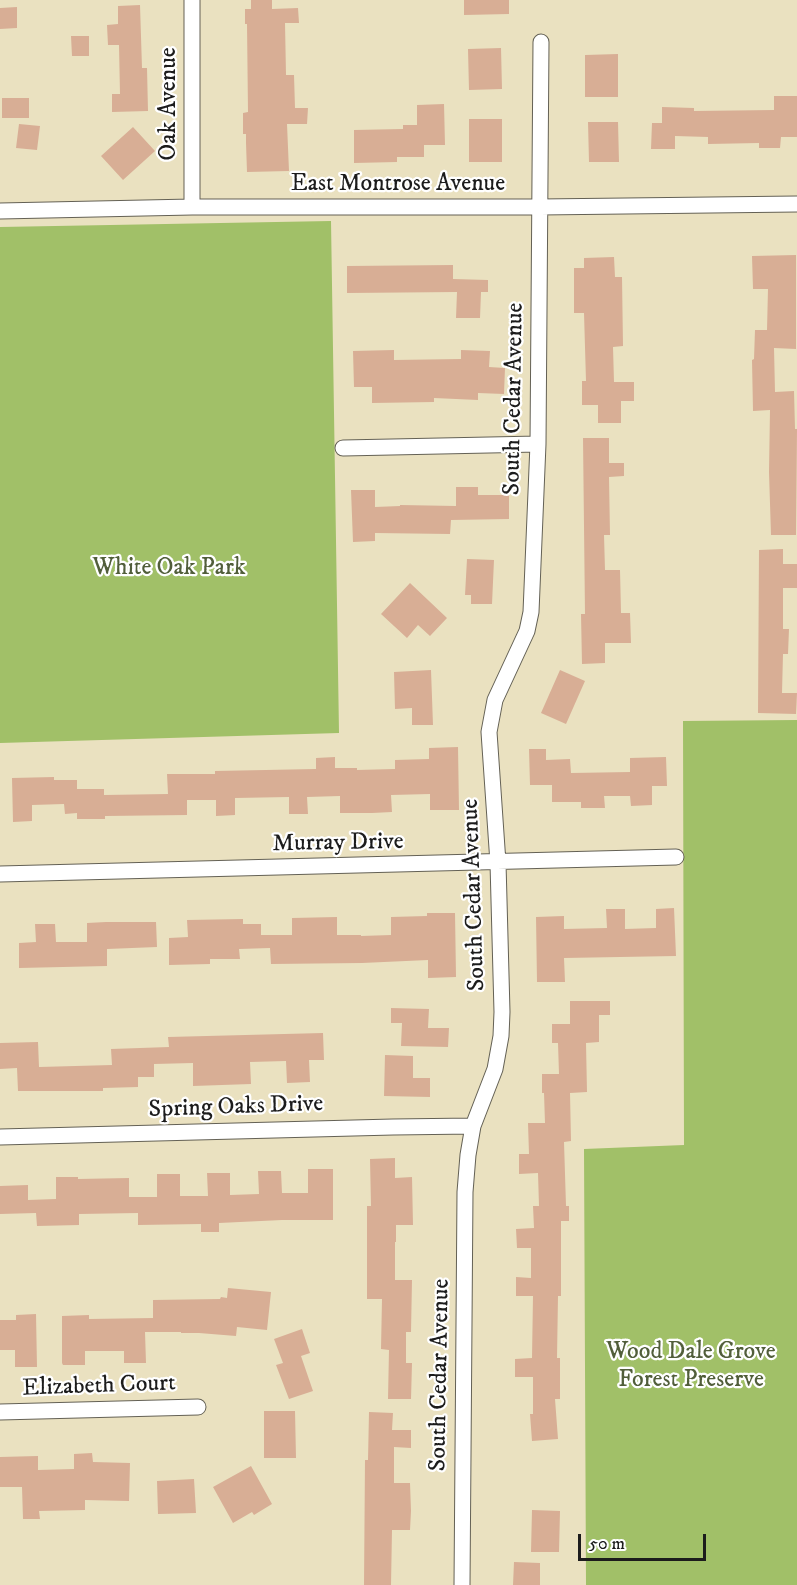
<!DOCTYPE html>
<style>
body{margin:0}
#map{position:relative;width:797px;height:1585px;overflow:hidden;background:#eae1c0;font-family:"IM FELL DW Pica",serif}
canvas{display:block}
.scale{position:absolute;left:578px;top:1534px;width:128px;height:27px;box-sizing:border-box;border:3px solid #1c1c1c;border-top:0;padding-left:8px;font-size:18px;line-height:21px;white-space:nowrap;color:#1c1c1c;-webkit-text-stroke:4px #fff;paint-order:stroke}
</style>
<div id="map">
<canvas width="797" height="1585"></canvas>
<div class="scale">50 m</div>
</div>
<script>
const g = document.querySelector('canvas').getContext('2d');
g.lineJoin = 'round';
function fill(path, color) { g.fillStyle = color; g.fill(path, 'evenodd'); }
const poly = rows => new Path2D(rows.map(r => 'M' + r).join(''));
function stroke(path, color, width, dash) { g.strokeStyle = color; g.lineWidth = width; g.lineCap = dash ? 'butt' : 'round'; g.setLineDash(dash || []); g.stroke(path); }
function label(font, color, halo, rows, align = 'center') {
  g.font = font + ' "IM FELL DW Pica",serif'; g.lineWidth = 4.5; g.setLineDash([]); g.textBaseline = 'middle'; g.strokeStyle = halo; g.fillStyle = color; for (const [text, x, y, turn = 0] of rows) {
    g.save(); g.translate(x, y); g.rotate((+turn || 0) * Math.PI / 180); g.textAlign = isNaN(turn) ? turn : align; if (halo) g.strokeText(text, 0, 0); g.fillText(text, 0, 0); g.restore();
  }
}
fill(poly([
 [331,221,339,733,0,743,0,227],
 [797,720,797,1585,586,1585,584,1149,684,1145,683,721]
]), '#a1c068');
fill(poly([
 [251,0,272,0,272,9,298,8,299,23,285,23,286,75,294,75,295,108,308,108,307,124,287,124,289,171,247,172,246,143,246,134,243,134,243,113,248,112,247,24,245,24,245,9,251,9],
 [464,0,509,0,509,14,464,15],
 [140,5,142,68,147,68,148,111,112,112,112,94,120,94,119,45,108,45,107,25,118,24,118,6],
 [17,7,17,28,0,29,0,8],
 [71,36,89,36,89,56,72,56],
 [501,48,502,89,469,90,468,49],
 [618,54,618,97,585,97,585,55],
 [774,96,797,96,797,137,781,137,780,148,759,148,759,143,708,144,708,137,675,136,675,149,651,149,652,123,662,123,662,107,694,108,694,111,774,110],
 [2,98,29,98,29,118,2,118],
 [444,104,445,145,424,145,424,157,397,157,397,162,354,163,354,130,403,129,403,125,417,125,417,105],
 [469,119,502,119,502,162,469,162],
 [588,122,618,122,619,162,589,162],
 [19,124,40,126,37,150,16,148],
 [133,127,155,151,123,180,101,156],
 [796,255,796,349,774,348,775,392,794,391,795,429,797,429,796,535,771,535,769,472,770,410,753,411,752,360,754,359,755,330,767,330,768,289,753,289,752,256],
 [614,257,615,277,622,277,623,346,613,347,614,382,634,382,634,401,621,401,621,423,598,423,598,405,582,405,582,381,586,381,584,313,574,313,574,268,584,268,584,258],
 [453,265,453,279,488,280,488,292,481,292,480,318,456,318,457,292,347,293,347,266],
 [394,350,394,360,461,359,461,350,490,351,489,367,505,368,504,394,478,393,478,400,434,398,434,402,372,403,372,387,354,387,353,351],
 [583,438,609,438,609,463,624,463,624,476,609,477,610,535,604,535,605,570,620,570,621,613,630,613,631,643,605,643,605,663,582,664,581,614,585,614],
 [456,487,478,487,478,495,509,495,509,519,451,520,450,534,375,533,375,541,353,542,351,490,375,490,375,507,400,506,400,505,456,506],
 [783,549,783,564,797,564,797,588,783,588,783,629,789,629,788,654,783,654,782,693,797,693,796,714,758,713,759,550],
 [467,559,494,560,492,604,471,604,471,595,465,595],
 [410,583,447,618,430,636,418,625,407,638,381,614],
 [431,670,433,725,412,725,412,708,395,709,394,672],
 [560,670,585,681,566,724,541,713],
 [458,747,459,810,430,810,430,794,391,795,392,812,372,813,340,813,340,796,307,797,308,814,289,814,289,797,235,798,235,815,216,816,216,800,187,800,187,815,105,816,105,819,77,819,77,813,65,814,64,804,32,805,32,821,13,822,12,778,54,777,54,780,77,780,77,789,104,789,104,795,168,794,167,774,215,774,215,771,316,769,316,758,335,757,335,768,357,768,357,770,395,769,395,760,429,759,429,748],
 [529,749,546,749,546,760,570,759,571,773,630,772,630,758,666,757,667,786,652,786,652,805,631,806,630,796,604,796,605,808,581,808,581,802,552,802,552,785,530,785],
 [674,908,676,956,564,958,565,982,537,982,536,917,564,916,564,929,607,928,606,909,625,909,625,929,656,928,656,909],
 [427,913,455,913,456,977,428,978,428,960,362,963,271,964,270,948,239,949,240,959,210,959,210,964,169,965,169,938,188,937,187,920,243,919,243,924,261,924,261,935,292,935,292,918,337,917,337,935,361,935,361,936,391,935,391,917,427,916],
 [106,922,156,922,157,947,107,949,107,966,19,968,19,943,36,942,35,924,55,924,56,942,87,942,87,923],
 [570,1001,610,1001,610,1015,599,1015,599,1042,586,1043,587,1092,570,1093,571,1141,564,1142,566,1206,569,1206,569,1221,561,1221,561,1296,558,1296,557,1358,560,1358,560,1399,555,1399,558,1439,532,1441,530,1414,533,1414,533,1377,515,1377,515,1359,532,1358,533,1296,516,1296,516,1277,531,1278,531,1248,517,1248,516,1229,534,1228,533,1206,539,1206,538,1173,519,1174,519,1154,529,1154,528,1123,545,1123,544,1093,542,1093,542,1074,559,1074,558,1043,552,1043,552,1024,570,1024],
 [391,1008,429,1009,428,1028,449,1028,448,1047,401,1046,402,1023,391,1023],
 [323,1033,324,1060,309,1060,310,1082,287,1083,286,1061,250,1062,251,1084,193,1086,193,1063,154,1064,154,1077,138,1077,138,1087,103,1088,103,1091,18,1091,17,1068,0,1069,0,1043,38,1042,39,1067,112,1065,111,1049,169,1047,168,1037],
 [385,1055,413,1056,413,1078,430,1078,430,1097,384,1096],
 [395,1158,395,1178,412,1177,413,1225,396,1225,396,1242,395,1242,395,1280,412,1280,411,1332,406,1332,406,1363,412,1363,411,1399,388,1399,389,1350,381,1349,382,1299,367,1299,367,1206,371,1206,370,1159],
 [308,1169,333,1169,333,1220,282,1220,219,1223,219,1232,201,1232,201,1224,138,1225,138,1213,79,1214,79,1225,37,1226,36,1213,0,1214,0,1186,28,1185,28,1200,56,1199,56,1177,78,1177,78,1179,129,1178,129,1197,157,1197,157,1174,180,1174,180,1196,208,1196,207,1173,230,1173,230,1195,259,1194,258,1171,281,1171,282,1193,308,1193],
 [228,1288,271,1292,267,1330,237,1327,236,1336,199,1333,181,1333,181,1332,145,1332,146,1363,124,1363,124,1351,85,1351,85,1365,63,1365,62,1363,62,1316,89,1315,89,1319,153,1318,153,1300,220,1299,221,1297,227,1298],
 [36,1314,37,1367,15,1367,15,1350,0,1350,0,1320,16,1320,16,1315],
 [302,1329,310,1353,301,1356,313,1391,289,1399,276,1365,283,1363,274,1339],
 [264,1411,295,1411,296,1458,264,1458],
 [369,1412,393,1413,392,1430,411,1430,411,1448,394,1447,394,1483,410,1483,411,1511,410,1530,392,1530,391,1585,364,1585,365,1460,368,1460],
 [92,1453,93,1462,130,1463,129,1501,85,1500,85,1510,39,1511,40,1519,23,1519,22,1487,0,1487,0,1457,38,1456,38,1470,74,1469,74,1454],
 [251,1466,272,1504,254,1515,252,1512,233,1523,213,1487],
 [194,1479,196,1513,158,1514,157,1481],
 [532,1510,560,1511,559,1552,531,1552],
 [514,1562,540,1563,540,1585,513,1585]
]), '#d8ae95');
const minor = poly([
 [192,207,192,0],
 [0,211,192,207,540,207,797,204],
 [343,448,538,444],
 [0,874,676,857],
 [0,1137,393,1127,473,1126],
 [0,1412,198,1407],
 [462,1585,465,1192,468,1155,473,1126,495,1069,501,1036,502,1012,498,863,489,732,495,700,527,631,531,612,538,444,541,42]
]);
stroke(minor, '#646155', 17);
stroke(minor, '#fff', 15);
label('24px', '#1c1c1c', '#fff', [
 ["Oak Avenue",170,104,-90],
 ["East Montrose Avenue",398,185],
 ["South Cedar Avenue",515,399,-89],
 ["Murray Drive",338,844,-1],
 ["South Cedar Avenue",475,895,-92],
 ["Spring Oaks Drive",236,1108,-2],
 ["South Cedar Avenue",441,1375,-89],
 ["Elizabeth Court",99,1387,-2]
]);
label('24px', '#515e3a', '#fff', [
 ["White Oak Park",169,569],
 ["Wood Dale Grove",691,1353],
 ["Forest Preserve",691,1381]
]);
</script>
